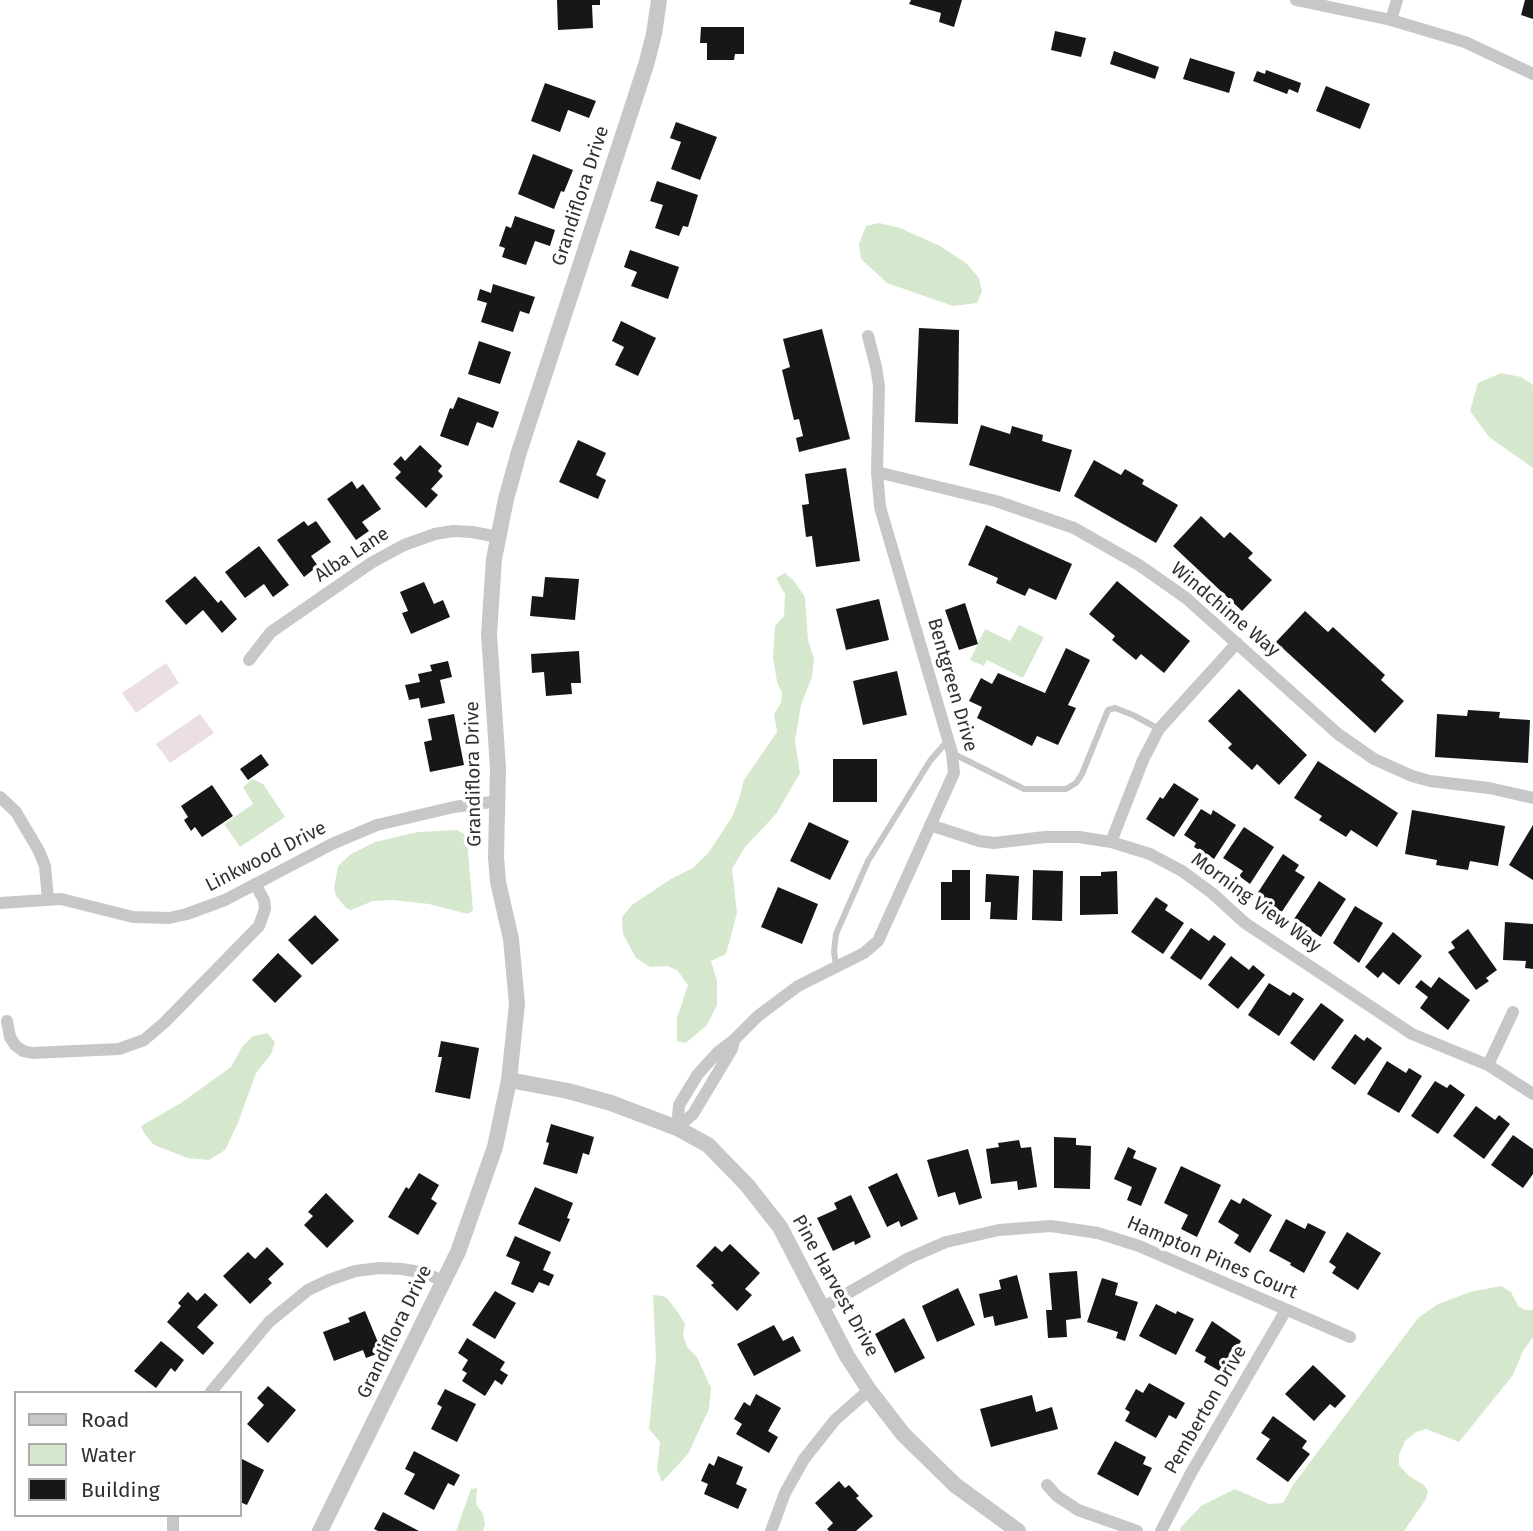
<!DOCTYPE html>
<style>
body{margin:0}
#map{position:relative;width:1533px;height:1531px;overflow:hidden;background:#fff;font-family:"Fira Sans",sans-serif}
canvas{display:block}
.legend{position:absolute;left:14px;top:1391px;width:228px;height:126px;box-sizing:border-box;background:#fff;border:2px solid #acacac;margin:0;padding:9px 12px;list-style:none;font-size:21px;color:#303030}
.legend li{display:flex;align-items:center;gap:14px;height:35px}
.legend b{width:35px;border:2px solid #acacac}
</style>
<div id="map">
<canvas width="1533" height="1531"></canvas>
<ul class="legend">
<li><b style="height:9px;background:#c7c7c7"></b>Road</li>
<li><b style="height:19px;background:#d5e8ce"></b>Water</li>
<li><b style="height:19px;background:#171717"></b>Building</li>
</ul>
</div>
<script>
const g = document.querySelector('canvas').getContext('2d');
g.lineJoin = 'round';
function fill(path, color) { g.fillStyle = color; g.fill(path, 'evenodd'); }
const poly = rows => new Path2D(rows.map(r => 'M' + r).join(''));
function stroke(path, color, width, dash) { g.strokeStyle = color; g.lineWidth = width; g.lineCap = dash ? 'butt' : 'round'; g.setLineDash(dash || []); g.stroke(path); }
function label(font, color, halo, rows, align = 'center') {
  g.font = font + ' "Fira Sans",sans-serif'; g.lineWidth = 7; g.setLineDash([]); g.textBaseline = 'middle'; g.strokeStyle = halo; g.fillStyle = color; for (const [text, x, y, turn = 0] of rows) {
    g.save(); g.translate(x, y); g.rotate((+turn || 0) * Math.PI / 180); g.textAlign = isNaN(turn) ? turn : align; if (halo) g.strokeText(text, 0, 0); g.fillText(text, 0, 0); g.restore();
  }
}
fill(poly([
 [166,663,179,683,136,713,122,693],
 [200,714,214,733,170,763,156,744]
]), '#ebdfe1');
fill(poly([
 [879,223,900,228,940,246,966,263,979,278,982,291,977,303,953,306,887,283,861,259,859,244,866,226],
 [1501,373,1521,377,1533,385,1533,468,1489,437,1470,411,1478,383],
 [785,573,794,581,805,597,808,640,814,659,812,677,801,705,795,741,800,773,776,814,745,847,732,869,737,913,726,954,711,961,717,981,717,1005,707,1025,686,1043,677,1041,677,1018,688,985,677,970,667,966,650,967,636,958,623,934,622,917,632,905,671,879,693,868,709,852,732,817,739,799,744,780,777,732,774,714,781,703,782,693,777,682,773,657,775,626,784,616,785,594,776,578],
 [1019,625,1044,637,1023,678,987,660,984,666,970,660,985,629,1010,641],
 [253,779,263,784,285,817,240,847,224,824,253,804,243,787],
 [457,830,464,834,467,840,473,910,468,914,429,904,393,900,373,901,351,910,346,908,336,896,334,888,338,866,351,854,375,842,418,832],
 [267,1033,275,1042,271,1054,256,1073,238,1123,225,1150,209,1160,188,1158,154,1145,144,1133,141,1126,181,1103,231,1067,242,1047,253,1036],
 [1501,1286,1511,1292,1518,1306,1525,1310,1533,1310,1533,1337,1523,1351,1513,1375,1459,1442,1426,1429,1416,1432,1405,1441,1399,1455,1399,1465,1409,1476,1424,1485,1428,1491,1426,1499,1404,1531,1180,1531,1181,1527,1201,1506,1235,1489,1269,1504,1283,1503,1293,1485,1418,1318,1438,1304,1470,1292],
 [653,1295,663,1296,668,1299,679,1314,685,1324,683,1335,687,1347,697,1357,711,1388,709,1409,688,1454,662,1482,657,1470,660,1442,649,1429,656,1359],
 [477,1488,476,1504,483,1514,485,1524,483,1531,456,1531,471,1489]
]), '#d5e8ce');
fill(poly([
 [557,0,600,0,600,5,592,5,593,28,558,30],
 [911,0,962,0,954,27,939,22,941,13,909,4],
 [1525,0,1533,0,1533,19,1521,15],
 [701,27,744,27,744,54,735,54,734,60,707,60,707,43,700,43],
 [1055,31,1086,38,1081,57,1051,50],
 [1114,51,1159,67,1155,79,1110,64],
 [1190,58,1235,72,1229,93,1183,79],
 [1266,70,1301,83,1298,93,1289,89,1287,94,1253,81,1257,71,1265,74],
 [545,83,596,101,589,118,568,110,560,132,531,121],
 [1326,86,1370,104,1360,129,1316,111],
 [676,122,717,137,700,180,671,169,681,142,670,138],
 [533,154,573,170,564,192,561,191,554,209,518,194],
 [657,181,698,195,688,227,683,226,679,236,655,228,663,205,650,201],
 [515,216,555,230,550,246,535,241,526,265,502,257,505,248,499,246,506,226,511,228],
 [630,250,679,267,668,299,631,286,637,272,624,267],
 [493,284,535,297,529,314,520,311,513,332,481,322,487,303,477,300,480,289,491,293],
 [621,321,656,338,638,376,615,365,624,347,612,341],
 [919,328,959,330,958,424,915,422],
 [822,329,850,439,799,452,796,438,803,436,799,419,794,420,782,370,790,367,783,339],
 [479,341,511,352,500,384,468,374],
 [458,397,499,412,493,428,477,422,468,446,440,436,450,408,453,409],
 [981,425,1010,434,1012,426,1043,435,1042,441,1072,450,1060,492,969,465],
 [578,440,606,453,596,475,606,480,598,499,559,482],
 [420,445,442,466,438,471,443,476,431,489,438,495,426,508,395,478,401,472,393,464,401,456,405,461],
 [1094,460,1121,475,1125,469,1144,480,1142,484,1178,505,1156,543,1074,496],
 [846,468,860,561,816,567,812,536,806,537,802,505,809,504,805,474],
 [352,481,357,489,363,484,381,509,362,522,369,531,356,540,327,499],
 [1201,516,1224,538,1230,532,1253,553,1248,558,1272,580,1242,611,1173,546],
 [304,521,308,526,316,521,331,542,311,556,318,566,304,577,277,540],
 [986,525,1072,564,1056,600,1029,588,1025,596,996,583,998,578,968,565],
 [259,546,289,585,273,597,264,584,245,598,225,572],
 [195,576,218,603,221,600,237,619,222,633,203,610,186,625,165,601],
 [545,577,579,579,575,620,530,616,532,596,543,597],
 [1117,581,1190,641,1164,673,1141,654,1136,660,1112,640,1115,636,1089,614],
 [424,582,434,604,443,600,450,617,411,634,402,613,408,611,400,592],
 [879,599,889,640,846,650,836,609],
 [965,603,978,644,959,650,945,610],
 [1305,611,1328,632,1333,627,1385,675,1381,680,1404,701,1375,733,1276,642],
 [1066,648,1090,660,1068,705,1076,708,1058,745,1037,736,1032,746,977,718,982,707,969,701,981,678,992,684,998,673,1045,693],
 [579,651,581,683,571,683,572,694,546,696,544,672,532,673,531,654],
 [448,661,452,677,440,680,445,703,421,708,419,698,409,700,405,685,420,682,418,674,432,671,430,665],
 [897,671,907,715,863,725,853,681],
 [1239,689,1307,755,1279,785,1257,764,1252,770,1228,748,1232,744,1208,721],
 [1468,710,1500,712,1499,718,1530,720,1528,763,1435,757,1437,714,1467,716],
 [454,714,464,765,430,772,424,742,432,740,428,719],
 [261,754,269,765,248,780,240,769],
 [833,759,877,759,877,802,833,802],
 [1318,761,1398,813,1377,847,1351,830,1346,837,1319,820,1322,816,1294,798],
 [1174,783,1199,799,1174,837,1146,819,1160,797,1163,799],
 [212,785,233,816,202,837,195,827,191,831,184,820,188,817,181,806],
 [1201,809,1211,815,1213,810,1236,825,1214,859,1194,847,1196,843,1184,835],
 [1412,810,1505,826,1498,866,1470,861,1468,870,1436,865,1437,860,1405,854],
 [809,822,849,841,830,880,790,861],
 [1533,825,1533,880,1509,865],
 [1244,827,1274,847,1250,884,1239,876,1243,871,1223,858],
 [1283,854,1299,865,1295,871,1305,877,1281,913,1255,897],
 [952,870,970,870,970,920,941,920,941,882,952,882],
 [1033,870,1063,871,1062,921,1032,920],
 [1117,871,1118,914,1080,915,1080,876,1101,876,1101,872],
 [986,874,1019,876,1017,920,990,919,991,902,985,902],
 [1319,881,1346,899,1321,937,1294,919],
 [778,887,818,904,802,944,761,927],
 [1156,897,1168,905,1165,910,1184,923,1163,954,1131,932],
 [1355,906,1383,923,1359,963,1333,943],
 [315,915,339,940,312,965,288,940],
 [1505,922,1533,924,1533,969,1525,968,1526,961,1503,960],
 [1191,928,1209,941,1214,935,1226,944,1201,980,1170,958],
 [1468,929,1497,970,1486,978,1489,981,1476,990,1448,952,1455,948,1451,942],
 [1393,932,1422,956,1399,985,1383,972,1378,978,1365,967],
 [278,953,302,976,275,1003,252,980],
 [1231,956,1249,970,1253,965,1265,975,1238,1009,1208,985],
 [1439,977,1470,1000,1448,1030,1420,1008,1428,997,1415,987,1421,980,1431,988],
 [1269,983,1290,996,1293,992,1304,999,1279,1036,1248,1015],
 [1321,1003,1344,1020,1314,1061,1290,1043],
 [1355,1034,1364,1041,1367,1037,1382,1048,1355,1085,1331,1068],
 [441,1041,479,1048,470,1099,435,1092,442,1057,438,1057],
 [1387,1061,1406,1073,1409,1068,1422,1076,1399,1113,1367,1094],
 [1435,1081,1447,1088,1450,1084,1465,1095,1438,1134,1411,1116],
 [1476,1106,1495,1120,1499,1115,1510,1124,1484,1159,1453,1136],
 [551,1124,594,1137,589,1155,583,1153,577,1174,543,1164,549,1143,546,1142],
 [1513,1135,1533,1149,1533,1174,1523,1188,1491,1165],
 [1054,1137,1076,1138,1076,1145,1091,1146,1090,1189,1054,1188],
 [1019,1140,1021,1148,1031,1147,1037,1187,1018,1190,1017,1181,991,1184,986,1149,999,1147,998,1143],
 [1128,1147,1136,1151,1133,1158,1157,1168,1141,1206,1127,1200,1132,1187,1114,1179],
 [968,1149,982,1198,959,1205,955,1192,938,1197,927,1160],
 [1181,1166,1221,1185,1197,1237,1181,1229,1188,1215,1164,1203],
 [419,1173,439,1185,431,1199,437,1203,418,1235,388,1217,406,1187,409,1189],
 [897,1173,918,1219,901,1227,899,1221,887,1227,868,1187],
 [535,1187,573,1203,567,1218,570,1219,560,1242,518,1224],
 [326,1193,354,1221,327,1248,304,1225,313,1216,308,1212],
 [851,1195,871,1237,855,1245,854,1241,833,1251,817,1218,837,1209,834,1203],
 [1243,1198,1272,1215,1250,1253,1234,1243,1239,1235,1218,1222,1231,1199,1240,1204],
 [1286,1219,1305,1229,1308,1223,1326,1232,1304,1273,1290,1265,1291,1263,1269,1251],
 [1347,1232,1381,1253,1358,1290,1332,1273,1336,1267,1329,1262],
 [515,1236,551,1252,543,1270,554,1275,549,1286,539,1282,533,1293,511,1284,520,1262,506,1256],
 [730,1244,760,1273,745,1289,752,1295,737,1311,711,1285,714,1283,696,1266,715,1246,722,1252],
 [267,1247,284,1264,268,1279,272,1283,250,1304,223,1276,248,1252,255,1259],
 [1077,1271,1081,1318,1066,1320,1067,1337,1048,1338,1046,1310,1052,1310,1049,1273],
 [1017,1275,1028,1318,995,1326,993,1316,984,1318,979,1294,1001,1289,999,1280],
 [1102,1278,1118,1283,1115,1295,1138,1302,1125,1341,1116,1338,1118,1332,1087,1322],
 [958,1288,975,1325,937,1342,922,1306],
 [495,1291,516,1303,495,1339,472,1325],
 [188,1292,197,1301,205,1293,218,1305,197,1327,214,1343,203,1355,167,1322,181,1306,178,1303],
 [1156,1304,1176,1314,1177,1311,1194,1319,1176,1355,1139,1336],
 [365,1311,382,1352,366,1358,363,1350,334,1361,323,1332,350,1322,348,1318],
 [904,1318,925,1358,895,1373,875,1334],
 [1212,1321,1241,1341,1223,1373,1204,1362,1206,1357,1195,1351],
 [774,1325,783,1341,793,1336,801,1351,754,1376,737,1344],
 [467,1338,505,1362,500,1370,508,1375,502,1385,495,1380,485,1396,462,1381,467,1373,462,1370,468,1360,458,1353],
 [161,1341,184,1360,175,1372,171,1368,156,1388,134,1371],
 [1313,1365,1346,1396,1335,1408,1330,1404,1314,1421,1285,1394],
 [1149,1383,1185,1403,1176,1419,1169,1415,1156,1438,1125,1421,1130,1412,1125,1409,1136,1389,1143,1393],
 [268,1386,296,1410,268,1443,247,1424,264,1405,257,1398],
 [445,1389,476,1404,457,1442,431,1429,442,1407,437,1404],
 [756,1394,781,1408,768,1431,778,1437,769,1453,736,1434,742,1424,734,1419,744,1402,750,1406],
 [1032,1395,1036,1412,1052,1407,1058,1429,991,1447,980,1409],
 [1273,1416,1307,1441,1302,1448,1310,1454,1288,1482,1256,1459,1270,1439,1261,1433],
 [1115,1441,1146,1457,1143,1464,1152,1468,1138,1496,1097,1474],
 [414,1451,460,1475,454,1486,448,1483,434,1510,404,1494,415,1474,405,1469],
 [718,1456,743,1467,736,1484,747,1489,738,1509,704,1494,708,1484,701,1481,709,1463,714,1466],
 [240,1458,264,1470,247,1505,240,1502],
 [839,1481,845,1488,849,1485,859,1496,856,1498,873,1516,856,1531,829,1531,827,1529,833,1523,815,1503],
 [383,1512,419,1531,378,1531,374,1529]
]), '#171717');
stroke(poly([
 [954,754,1024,789,1066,789,1076,783,1082,774,1108,710,1115,708,1133,715,1159,729],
 [836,966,834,951,836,934,868,861,930,761,948,740]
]), '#c7c7c7', 6);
stroke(poly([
 [1296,0,1391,20,1465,42,1533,74],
 [1391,20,1397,0],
 [877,472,996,501,1074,528,1139,565,1186,598,1338,734,1374,759,1412,776,1430,781,1489,788,1533,798],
 [249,660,271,632,371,563,404,545,435,534,453,531,472,532,498,537],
 [0,797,16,812,39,851,45,866,48,900],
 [930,825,979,841,994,843,1045,837,1079,837,1111,842,1150,854,1182,871,1212,893,1245,923,1412,1034,1488,1065,1533,1094],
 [1111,842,1143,760,1159,729,1237,643],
 [0,903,61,899,133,917,169,918,187,914,225,900,332,844,377,825,454,807,499,801],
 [7,1021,10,1037,15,1045,23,1051,32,1053,119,1049,144,1040,165,1022,259,926,265,909,264,900,255,884],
 [1488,1065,1513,1012],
 [677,1128,679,1105,698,1074,718,1052,734,1040,758,1016,798,986,864,953,878,941,954,773,952,753,880,507,877,472,879,386,876,367,868,336],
 [677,1128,693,1114,732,1049,734,1041],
 [822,1308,909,1258,946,1242,999,1230,1051,1226,1098,1233,1139,1246,1350,1337],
 [210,1393,269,1322,308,1290,329,1280,355,1271,380,1268,402,1269,426,1273,444,1282],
 [1047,1485,1057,1496,1078,1510,1137,1531],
 [173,1515,173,1531],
 [771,1531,785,1493,804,1459,835,1420,869,1390],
 [1161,1531,1191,1473,1286,1310]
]), '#c7c7c7', 12);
stroke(poly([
 [509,1080,568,1091,611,1103,677,1128,708,1145,747,1185,780,1227,847,1356,869,1390,903,1434,955,1485,1018,1531],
 [320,1531,458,1252,495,1147,509,1080,517,1004,511,939,498,882,496,857,498,768,489,634,494,559,506,499,519,452,646,65,654,34,659,0]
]), '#c7c7c7', 16);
label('19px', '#303030', '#fff', [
 ["Grandiflora Drive",581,196,-72],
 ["Alba Lane",352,555,-33],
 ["Windchime Way",1225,610,40],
 ["Bentgreen Drive",952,685,74],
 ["Grandiflora Drive",474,774,-91],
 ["Linkwood Drive",266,857,-27],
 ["Morning View Way",1256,903,36],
 ["Hampton Pines Court",1212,1258,23],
 ["Pine Harvest Drive",835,1286,61],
 ["Grandiflora Drive",395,1332,-64],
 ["Pemberton Drive",1206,1410,-60]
]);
</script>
